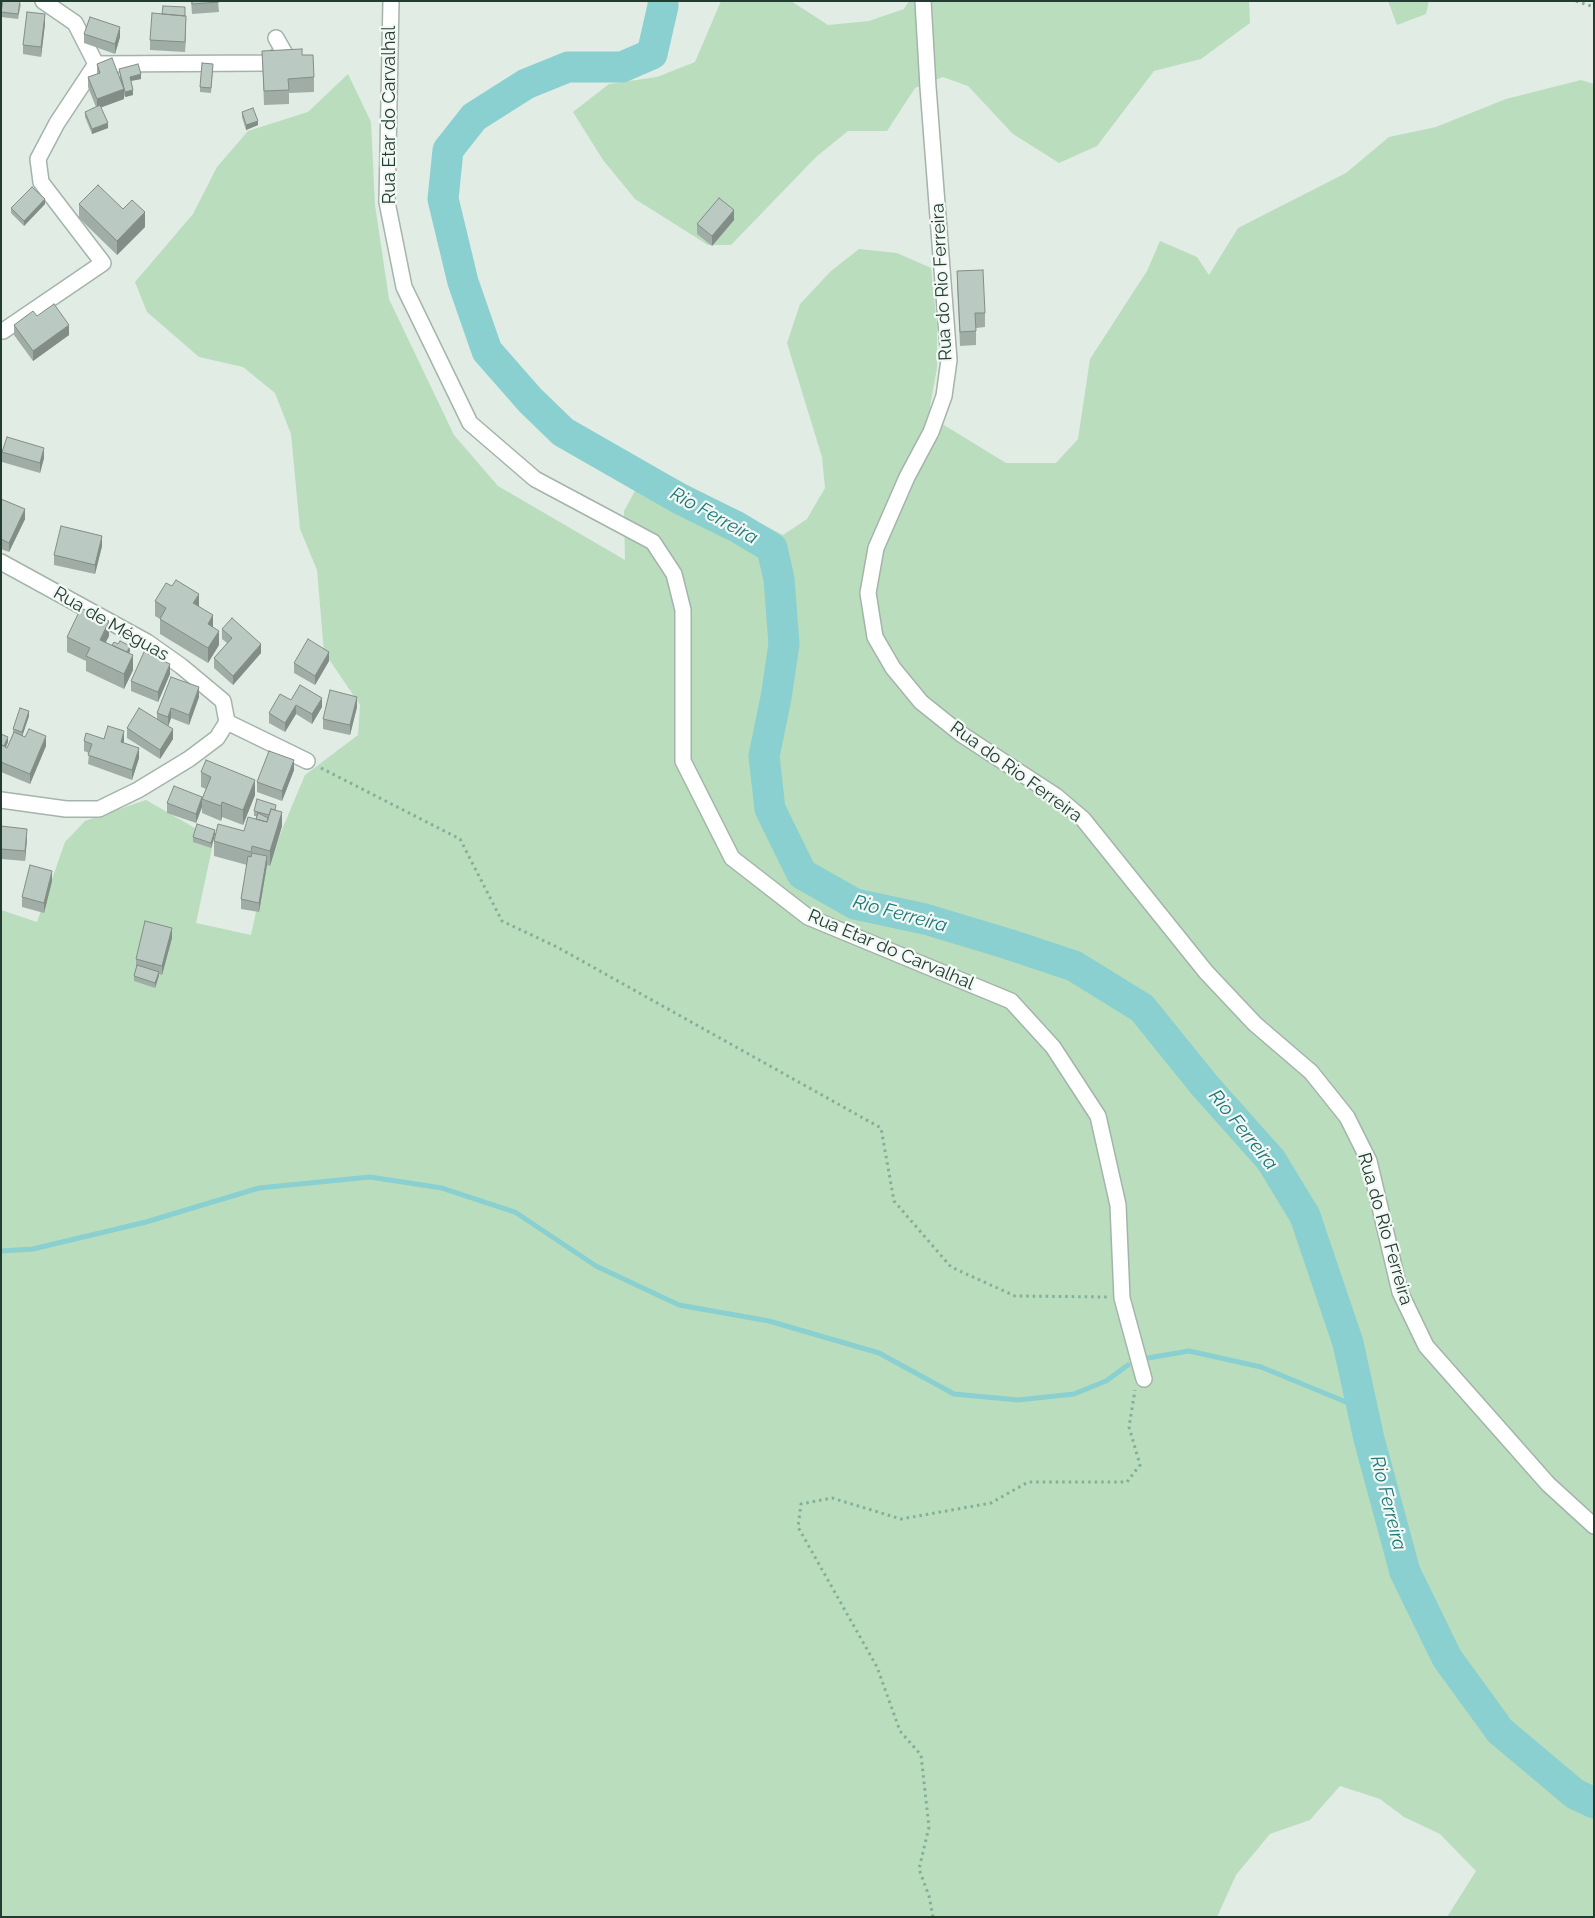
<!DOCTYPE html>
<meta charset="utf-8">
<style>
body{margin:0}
#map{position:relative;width:1595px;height:1918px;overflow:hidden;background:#e1ece5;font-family:Raleway,sans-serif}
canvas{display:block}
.frame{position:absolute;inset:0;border:2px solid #223c31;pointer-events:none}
</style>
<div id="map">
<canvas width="1595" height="1918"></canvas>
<div class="frame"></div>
</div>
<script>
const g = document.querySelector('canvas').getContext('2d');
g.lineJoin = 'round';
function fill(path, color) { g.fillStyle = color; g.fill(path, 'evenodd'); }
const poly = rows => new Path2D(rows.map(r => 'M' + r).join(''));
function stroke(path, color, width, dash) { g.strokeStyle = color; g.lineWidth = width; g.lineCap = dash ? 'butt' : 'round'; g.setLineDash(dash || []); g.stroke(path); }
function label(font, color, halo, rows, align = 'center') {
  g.font = font + ' Raleway,sans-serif'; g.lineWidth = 4.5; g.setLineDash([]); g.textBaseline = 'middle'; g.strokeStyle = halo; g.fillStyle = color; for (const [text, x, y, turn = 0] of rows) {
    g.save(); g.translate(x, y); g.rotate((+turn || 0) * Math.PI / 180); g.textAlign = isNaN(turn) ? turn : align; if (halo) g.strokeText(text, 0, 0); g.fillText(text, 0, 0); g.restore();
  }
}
fill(poly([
 [721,1,791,1,828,25,869,21,904,9,909,1,1249,1,1250,23,1201,59,1154,71,1097,146,1059,163,1013,134,968,86,943,77,915,88,887,131,848,131,816,157,731,245,708,245,635,199,603,160,573,112,609,84,657,77,695,62],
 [1388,1,1429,1,1426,14,1397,25],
 [348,74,371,122,375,205,389,299,454,435,498,486,625,560,624,511,649,465,783,535,807,519,825,488,822,457,787,343,800,304,831,271,859,249,897,253,931,268,937,325,937,368,930,407,939,422,1006,463,1056,463,1078,439,1090,359,1147,271,1160,241,1197,257,1209,275,1238,228,1346,173,1389,137,1436,127,1506,99,1581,80,1594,84,1594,1917,1447,1917,1476,1871,1440,1834,1404,1817,1380,1799,1340,1786,1310,1820,1270,1834,1236,1875,1217,1917,1,1917,1,910,37,922,65,842,85,821,146,800,214,839,196,923,251,935,265,870,305,775,358,735,360,705,324,652,317,570,300,529,291,434,275,393,243,367,199,357,147,312,135,282,193,214,217,167,248,131,308,112]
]), '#baddbe');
stroke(poly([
 [1,1251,33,1249,146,1222,259,1188,370,1177,442,1188,515,1212,596,1266,679,1305,769,1321,879,1353,954,1394,1018,1400,1074,1394,1106,1381,1128,1365],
 [1148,1358,1189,1351,1261,1367,1363,1409]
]), '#8ad0d0', 5);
stroke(poly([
 [663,1,663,6,652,54,622,67,568,67,526,84,474,117,448,150,443,199,463,282,487,351,530,400,563,432,680,499,737,527,772,548,779,579,784,644,776,698,764,756,770,809,802,874,855,904,925,919,1008,944,1074,966,1142,1008,1205,1086,1271,1160,1305,1216,1348,1343,1369,1439,1405,1572,1447,1658,1500,1731,1575,1794,1594,1803]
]), '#8ad0d0', 31);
const minor = poly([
 [43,1,75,23,96,64],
 [391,1,387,202,404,287,470,423,535,479,653,542,674,574,683,610,683,761,732,858,808,917,1011,1001,1053,1047,1098,1116,1118,1205,1122,1298,1144,1379],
 [923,1,928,87,949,360,944,396,931,432,907,477,876,548,868,593,875,637,893,668,921,702,961,734,1056,796,1083,819,1206,972,1255,1024,1311,1072,1347,1117,1369,1161,1400,1292,1426,1346,1548,1484,1594,1526],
 [96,64,266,63,284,52,276,38],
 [3,331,103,263,41,182,38,159,57,123,96,64],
 [1,562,147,642,181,666,223,701,227,722],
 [227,722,307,761],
 [1,800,66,809,99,809,138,790,189,759,217,738,227,722]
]);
stroke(minor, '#a4b4ab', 18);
stroke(poly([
 [1576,1,1594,7],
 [321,768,460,839,502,921,557,947,881,1128,894,1201,951,1267,1015,1296,1107,1297],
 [933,1917,929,1896,919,1869,929,1827,921,1755,900,1731,877,1667,798,1527,801,1504,832,1498,901,1519,991,1503,1028,1482,1127,1482,1140,1465,1129,1427,1135,1390]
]), '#82af9a', 3, [2.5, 4]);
stroke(minor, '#fff', 15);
fill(poly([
 [191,1,218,1,219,12,192,14],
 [21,4,18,19,1,17,1,12],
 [185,16,186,25,185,52,150,50,150,40],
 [45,24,41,57,23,54,23,45],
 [84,34,120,37,115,54,84,43],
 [262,51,302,55,314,77,314,92,289,93,289,104,264,105],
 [97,64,120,77,119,69,141,79,131,81,133,95,125,97,124,95,124,99,101,107,108,128,92,134,85,117,85,112,96,107,88,87,88,77,97,74],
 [213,68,211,93,200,92,200,87],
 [242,112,258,125,246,130,242,117],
 [45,204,24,226,11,213,11,208],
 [79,204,123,209,145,227,117,255,79,218],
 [734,220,712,246,697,234,697,224],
 [957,271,985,313,985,327,976,328,976,345,960,346,957,285],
 [37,316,69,335,33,361,14,335,14,325],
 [2,452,44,458,40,473,2,462],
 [1,499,25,519,9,552,1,549],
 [102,546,95,574,54,565,54,555],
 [155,601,199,607,213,627,219,645,208,663,160,634,160,619,155,616],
 [222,629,261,653,233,685,214,668,214,658,227,643,222,639],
 [109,636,105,642,112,645,130,651,129,653,133,670,124,689,86,671,86,661,67,652,67,637],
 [329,661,315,685,294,673,294,663],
 [170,674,158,702,131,691,131,681],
 [199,697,189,725,171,718,168,726,173,739,160,759,127,738,127,728,157,719,157,713],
 [291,700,322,707,312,724,296,714,285,732,269,723,269,713],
 [357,707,350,735,323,729,323,719],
 [29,716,22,736,46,746,30,784,1,772,1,734,8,742,6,747,7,748,13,734,13,729],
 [104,739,124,741,124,743,139,758,132,780,88,764,89,753,84,751,84,741],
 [294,770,282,801,257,792,257,782],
 [201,772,255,795,243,825,222,817,221,821,202,813,202,807,196,823,167,813,167,803,202,798,206,789,201,787],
 [276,810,282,826,270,866,267,865,259,912,241,909,241,899,247,865,214,856,214,841,244,831,256,819,256,816,254,816,254,811],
 [1,826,27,839,25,861,1,859],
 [215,830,211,848,193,842,193,837],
 [52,881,44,913,22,907,22,897],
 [172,938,162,975,159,974,155,988,134,981,134,976,136,969,136,959]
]), '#a0ada6');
fill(poly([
 [45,14,45,24,41,57,41,47],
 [186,16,186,25,185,52,185,42],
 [120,27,120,37,115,54,115,44],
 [141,74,141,79,130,81,130,77],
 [124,89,124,99,97,109,97,99],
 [133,90,133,95,125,97,125,92],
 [258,121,258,125,246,130,246,125],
 [108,123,108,128,92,134,92,129],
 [45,199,45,204,24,226,24,221],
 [734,210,734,220,712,246,712,236],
 [145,212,145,227,117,255,117,241],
 [69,325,69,335,33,361,33,351],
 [44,448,44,458,40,473,40,463],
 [25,509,25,519,9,552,9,543],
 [102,536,102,546,95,574,95,565],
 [199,594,199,608,193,603],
 [213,615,213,630,208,624],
 [109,621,109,636,100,654,100,640],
 [219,631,219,645,208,663,208,648],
 [261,644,261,653,233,685,233,676],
 [130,646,130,651,126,659,126,654],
 [329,652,329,661,315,685,315,676],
 [133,655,133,670,124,689,124,674],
 [170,664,170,674,158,702,158,692],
 [199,687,199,697,189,725,189,715],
 [357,697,357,707,350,735,350,725],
 [322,698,322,707,312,724,312,714],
 [296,705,296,714,285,732,285,723],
 [171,708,171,718,168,727,168,717],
 [29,711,29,716,22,737,22,732],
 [173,729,173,739,160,759,160,750],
 [124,731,124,741,121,752,121,742],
 [46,736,46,746,30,784,30,774],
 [8,737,8,742,2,757,2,752],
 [139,748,139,758,132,780,132,770],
 [294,760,294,770,282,801,282,791],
 [255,780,255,795,243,825,243,810],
 [202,797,202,807,196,823,196,814],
 [222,802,222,817,221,821,221,806],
 [282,812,282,826,270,866,270,851],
 [27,829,27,839,25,861,25,851],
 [215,830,215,835,211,848,211,843],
 [267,856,267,865,259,912,259,903],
 [52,871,52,881,44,913,44,903],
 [172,928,172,938,162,975,162,966],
 [159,972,159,976,155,988,155,983]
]), '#828d87');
const building = poly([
 [3,1,20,1,18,14,1,12,3,1],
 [192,1,218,1,219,2,192,4,192,1],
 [163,6,185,7,185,16,162,14,163,6],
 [27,12,45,14,41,47,23,45,27,12],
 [152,13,186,16,185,42,150,40,152,13],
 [90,17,120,27,115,44,84,34,90,17],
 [302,49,302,55,313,55,314,77,288,79,289,90,264,91,262,51,302,49],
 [112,58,124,89,97,99,88,77,100,73,97,64,112,58],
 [202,63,213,64,211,88,200,87,202,63],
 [138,64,141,74,130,77,133,90,125,92,119,69,138,64],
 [100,105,108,123,92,129,85,112,100,105],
 [253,108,258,121,246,125,242,112,253,108],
 [98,185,123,209,132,200,145,212,117,241,79,204,98,185],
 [32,187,45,199,24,221,11,208,32,187],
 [719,198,734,210,712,236,697,224,719,198],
 [983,270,985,313,975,313,976,331,960,332,957,271,983,270],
 [54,304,69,325,33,351,14,325,33,311,37,316,54,304],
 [7,437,44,448,40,463,2,452,7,437],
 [1,499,25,509,9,543,1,539,1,499],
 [61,526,102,536,95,565,54,555,61,526],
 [176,580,199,594,193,603,213,615,208,624,219,631,208,648,160,619,166,608,155,601,166,583,172,586,176,580],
 [81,608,109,621,100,640,133,655,124,674,86,656,90,648,67,637,81,608],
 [232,618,261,644,233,676,214,658,232,638,222,629,232,618],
 [308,639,329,652,315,676,294,663,308,639],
 [120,641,130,646,127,652,112,645,114,642,118,644,120,641],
 [144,652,170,664,158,692,131,681,144,652],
 [171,677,199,687,189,715,171,708,168,717,157,713,171,677],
 [300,685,322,698,312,714,296,705,285,723,269,713,280,694,291,700,300,685],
 [330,690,357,697,350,725,323,719,330,690],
 [20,708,29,711,22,732,13,729,20,708],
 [139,708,173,729,160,750,127,728,139,708],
 [108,726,124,731,121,742,139,748,132,770,88,755,92,744,84,741,86,733,104,739,108,726],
 [29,729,46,736,30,774,1,762,1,748,2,745,7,748,14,732,25,737,29,729],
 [1,734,8,737,4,746,2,745,1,748,1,734],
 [269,751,294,760,282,791,257,782,269,751],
 [206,760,255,780,243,810,222,802,221,806,202,799,211,777,201,772,206,760],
 [174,786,202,797,196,814,167,803,174,786],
 [257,799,276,805,275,810,271,809,269,815,254,811,257,799],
 [271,809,282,812,270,851,252,846,251,852,214,841,218,824,244,831,248,817,267,822,271,809],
 [258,813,268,818,267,822,256,819,258,813],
 [197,824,215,830,211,843,193,837,197,824],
 [1,826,27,829,25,851,1,849,1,826],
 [252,853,267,856,259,903,241,899,248,856,251,857,252,853],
 [30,865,52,871,44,903,22,897,30,865],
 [145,921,172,928,162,966,136,959,145,921],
 [137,965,159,972,155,983,134,976,137,965]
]);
fill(building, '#bac9c1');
stroke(building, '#828d87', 1);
label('18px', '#223c31', '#f2f8f4', [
 ["Rua Etar do Carvalhal",390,115,-90],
 ["Rua do Rio Ferreira",942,282,-93],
 ["Rua de Méguas",111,624,30],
 ["Rua do Rio Ferreira",1016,772,36],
 ["Rua Etar do Carvalhal",891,950,23],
 ["Rua do Rio Ferreira",1385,1229,74]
]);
label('italic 19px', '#1d7778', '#f2f8f4', [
 ["Rio Ferreira",714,516,29],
 ["Rio Ferreira",900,914,15],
 ["Rio Ferreira",1243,1130,51],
 ["Rio Ferreira",1388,1503,76]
]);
</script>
